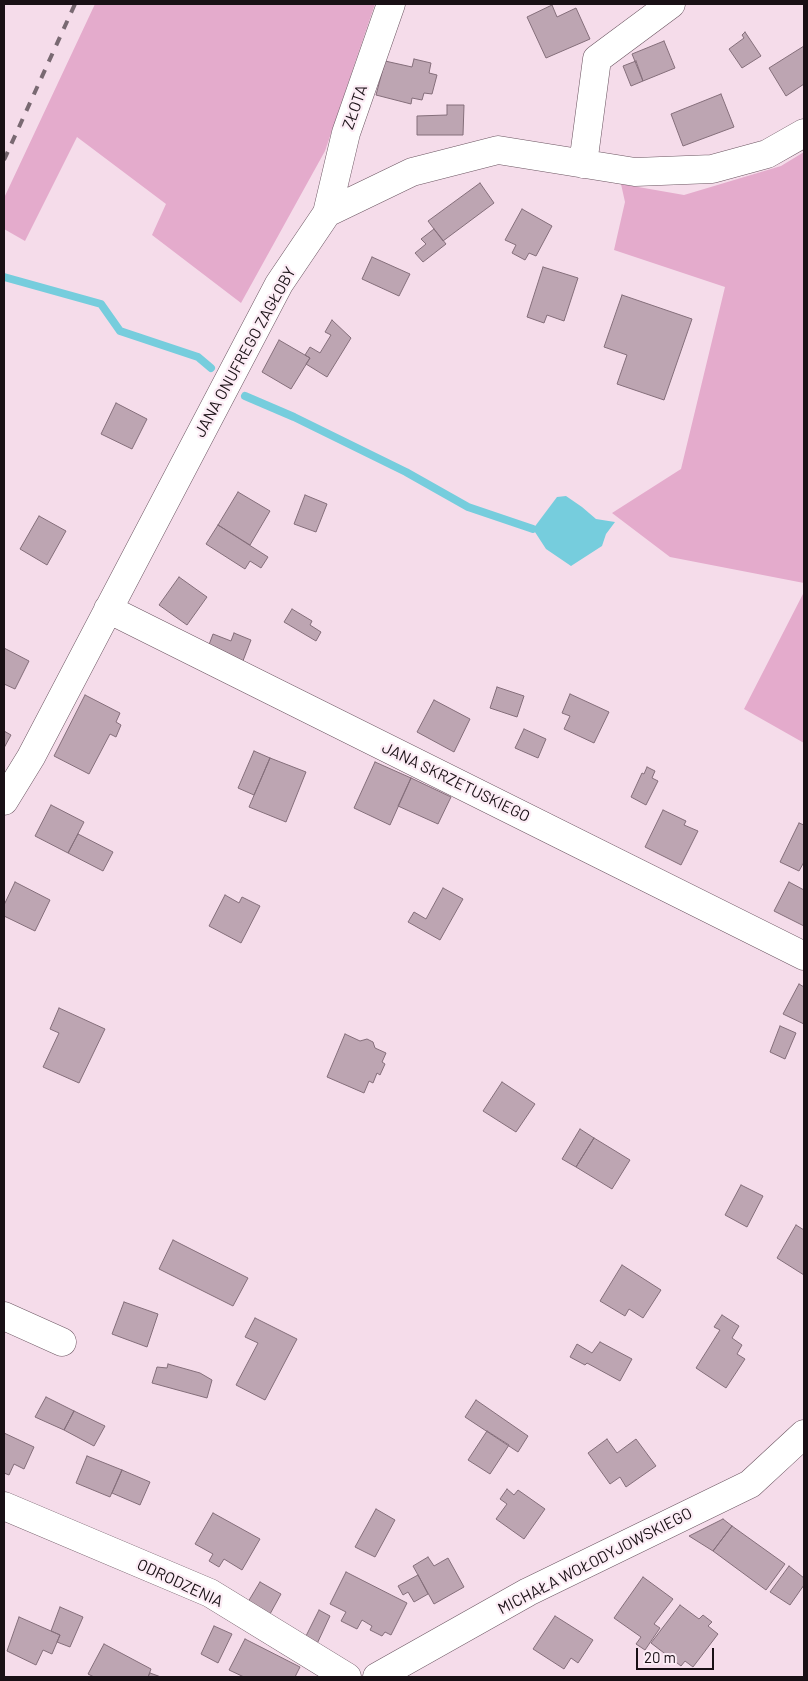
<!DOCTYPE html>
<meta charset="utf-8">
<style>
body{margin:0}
#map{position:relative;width:808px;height:1681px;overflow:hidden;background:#f5dcea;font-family:Barlow,sans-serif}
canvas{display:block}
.frame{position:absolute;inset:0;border:5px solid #191015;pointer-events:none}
.scale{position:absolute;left:636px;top:1648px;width:78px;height:22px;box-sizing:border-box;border:2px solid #191015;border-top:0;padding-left:6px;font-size:15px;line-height:18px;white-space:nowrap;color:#191015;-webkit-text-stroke:4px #fcecf5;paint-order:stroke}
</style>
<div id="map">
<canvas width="808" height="1681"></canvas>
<div class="frame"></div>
<div class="scale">20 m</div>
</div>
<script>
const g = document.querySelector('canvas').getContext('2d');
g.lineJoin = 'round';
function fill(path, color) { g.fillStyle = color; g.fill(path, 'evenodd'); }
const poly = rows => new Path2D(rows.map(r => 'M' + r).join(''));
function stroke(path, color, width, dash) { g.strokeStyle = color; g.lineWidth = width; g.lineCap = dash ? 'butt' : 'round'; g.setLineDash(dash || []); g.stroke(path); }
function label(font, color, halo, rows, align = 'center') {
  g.font = font + ' Barlow,sans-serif'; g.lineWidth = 4.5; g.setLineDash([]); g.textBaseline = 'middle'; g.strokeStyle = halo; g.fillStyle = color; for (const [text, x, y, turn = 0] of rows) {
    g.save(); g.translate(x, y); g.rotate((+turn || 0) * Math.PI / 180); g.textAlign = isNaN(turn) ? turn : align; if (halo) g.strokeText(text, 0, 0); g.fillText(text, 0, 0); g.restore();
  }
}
fill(poly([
 [95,4,375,4,325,151,241,303,152,235,166,204,77,137,25,241,4,229,4,198],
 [804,152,804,583,670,557,612,513,681,469,725,287,614,250,625,202,621,184,684,195,781,166],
 [804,592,804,743,744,709]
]), '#e4abcc');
fill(poly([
 [566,496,582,507,596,519,615,522,606,534,602,546,571,566,546,549,533,529,557,497]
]), '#76cddd');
stroke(poly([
 [4,277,101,304,120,331,198,357,211,368],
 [245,396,294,417,406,472,468,507,533,529]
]), '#76cddd', 8);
const building = poly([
 [552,5,557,17,576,8,590,39,546,58,527,17,552,5],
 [745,32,761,56,742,68,729,49,744,38,742,35,745,32],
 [664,41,675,68,643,81,632,54,664,41],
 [804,46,804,84,786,96,769,68,804,46],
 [414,59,431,63,429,73,437,75,432,94,424,93,422,100,412,98,411,104,376,95,385,61,412,67,414,59],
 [636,61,643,81,631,86,623,66,636,61],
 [721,94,734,127,683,146,671,114,721,94],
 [447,105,464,105,463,135,417,135,417,116,447,115,447,105],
 [480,183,494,203,443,241,428,221,480,183],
 [522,209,552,226,536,256,529,253,525,260,512,253,516,245,505,240,522,209],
 [434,229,446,244,423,262,415,253,426,244,421,239,434,229],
 [372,257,410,274,399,296,362,279,372,257],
 [543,267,578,278,564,321,547,315,544,323,527,317,543,267],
 [622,295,692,319,664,400,617,384,627,355,604,347,622,295],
 [332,320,351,338,327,377,306,364,310,358,305,355,310,347,320,353,331,335,325,332,332,320],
 [279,340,310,358,291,389,262,372,279,340],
 [116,403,147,419,132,449,101,434,116,403],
 [238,492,270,511,250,545,218,525,238,492],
 [305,495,327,504,316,532,294,524,305,495],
 [39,516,66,531,47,565,20,549,39,516],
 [218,525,268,557,261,568,250,561,245,569,206,544,218,525],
 [179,577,207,597,187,625,159,605,179,577],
 [292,609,312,621,310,625,321,632,316,641,284,622,292,609],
 [234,633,251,640,241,666,207,650,213,634,231,641,234,633],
 [4,648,29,661,15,689,4,684,4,648],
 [497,687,524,696,517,717,490,708,497,687],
 [570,694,609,712,594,743,564,729,570,716,562,713,570,694],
 [85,695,120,713,116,722,121,725,116,737,110,734,89,774,54,756,85,695],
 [434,700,470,719,454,752,417,732,434,700],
 [524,729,546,739,538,758,515,748,524,729],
 [4,731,11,735,4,748,4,731],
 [254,751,270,758,254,795,238,788,254,751],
 [270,758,306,772,286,822,249,807,270,758],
 [375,762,411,778,390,825,354,808,375,762],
 [647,767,655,771,652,778,658,781,646,805,631,797,642,773,644,774,647,767],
 [411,778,451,797,438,824,398,806,411,778],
 [51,805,84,822,68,853,35,836,51,805],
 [663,810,686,821,684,825,698,831,681,865,645,847,663,810],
 [799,823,804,825,804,862,799,871,780,862,799,823],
 [78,834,113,852,103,871,68,853,78,834],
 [15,882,50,900,35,931,4,916,4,905,15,882],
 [789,882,804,890,804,926,774,911,789,882],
 [443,888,463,899,440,940,408,922,414,912,426,919,443,888],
 [225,895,239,903,242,897,260,906,241,943,209,926,225,895],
 [799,984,804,987,804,1024,783,1014,799,984],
 [59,1008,105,1029,79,1083,43,1067,59,1033,50,1029,59,1008],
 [780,1026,796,1033,785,1059,770,1052,780,1026],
 [345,1034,360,1041,367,1039,373,1042,375,1048,386,1053,382,1062,385,1064,380,1075,377,1073,373,1083,369,1081,364,1093,327,1077,345,1034],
 [502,1082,535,1104,516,1132,483,1111,502,1082],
 [580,1129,594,1138,576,1167,562,1159,580,1129],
 [594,1138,630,1160,612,1189,576,1167,594,1138],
 [741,1185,763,1196,747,1227,725,1215,741,1185],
 [796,1225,804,1230,804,1275,777,1258,796,1225],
 [173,1240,248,1278,233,1306,159,1269,173,1240],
 [622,1265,661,1290,643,1318,629,1309,625,1316,600,1301,622,1265],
 [124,1302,158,1314,147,1347,112,1334,124,1302],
 [722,1315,739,1326,732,1338,742,1345,737,1354,745,1359,726,1388,696,1368,720,1330,714,1327,722,1315],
 [255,1318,297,1339,265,1400,236,1385,258,1343,245,1337,255,1318],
 [600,1342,632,1359,620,1381,587,1363,585,1365,570,1357,577,1344,592,1353,600,1342],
 [168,1364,200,1373,212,1380,207,1398,152,1383,157,1367,167,1368,168,1364],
 [46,1397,74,1411,64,1430,35,1417,46,1397],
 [476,1400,528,1436,518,1452,465,1417,476,1400],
 [74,1411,105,1426,94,1446,64,1430,74,1411],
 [487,1431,509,1445,490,1474,468,1460,487,1431],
 [4,1433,34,1447,24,1469,14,1464,9,1475,4,1473,4,1433],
 [607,1439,617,1453,636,1439,656,1466,626,1487,620,1477,610,1484,588,1453,607,1439],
 [87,1456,122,1470,110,1497,76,1483,87,1456],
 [122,1470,150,1482,140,1505,112,1493,122,1470],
 [507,1489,514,1495,518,1490,545,1509,524,1539,496,1519,507,1504,500,1499,507,1489],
 [376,1509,395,1520,375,1557,355,1547,376,1509],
 [213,1513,260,1539,242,1570,224,1559,219,1567,209,1561,213,1554,195,1544,213,1513],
 [723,1519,732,1526,713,1551,689,1536,723,1519],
 [732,1526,785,1564,766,1590,713,1551,732,1526],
 [428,1557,434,1566,448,1558,464,1587,434,1604,413,1566,428,1557],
 [789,1566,804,1578,804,1585,790,1605,770,1592,789,1566],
 [346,1572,407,1603,391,1635,385,1632,382,1636,370,1630,372,1626,362,1620,357,1629,341,1621,346,1612,330,1604,346,1572],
 [418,1575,428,1594,414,1602,408,1592,403,1595,398,1586,418,1575],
 [643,1577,673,1599,654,1624,660,1628,645,1650,636,1644,641,1637,614,1618,643,1577],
 [260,1582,281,1594,270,1614,248,1602,260,1582],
 [680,1605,699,1619,703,1615,712,1622,708,1626,718,1634,693,1667,685,1661,681,1666,651,1643,680,1605],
 [60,1607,83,1617,70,1647,57,1642,60,1635,51,1631,60,1607],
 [319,1610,330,1616,316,1646,304,1640,319,1610],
 [555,1616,593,1640,578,1663,571,1658,564,1669,533,1649,555,1616],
 [19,1617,60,1635,52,1654,43,1650,36,1665,7,1651,19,1617],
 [214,1626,232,1634,218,1663,201,1654,214,1626],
 [245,1639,300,1667,295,1677,244,1677,229,1670,245,1639],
 [104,1644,151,1669,148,1677,94,1677,88,1674,104,1644],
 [150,1673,161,1677,148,1677,150,1673]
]);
fill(building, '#bda5b2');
stroke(building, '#846e7a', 1);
const minor = poly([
 [583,164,597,59,671,4],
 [327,213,346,133,391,4],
 [108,609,804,956],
 [4,801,31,757,279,284,327,213,412,172,498,150,635,172,712,169,767,154,804,133],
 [4,1316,62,1342],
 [4,1506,210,1593,347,1677],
 [377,1677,528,1592,750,1484,804,1434]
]);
stroke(minor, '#6b5561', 29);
stroke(minor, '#fff', 28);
stroke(poly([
 [4,160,75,4]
]), '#796972', 4, [9, 9]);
label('16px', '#191015', '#fcecf5', [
 ["ZŁOTA",355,107,-71],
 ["JANA ONUFREGO ZAGŁOBY",245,352,-61],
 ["JANA SKRZETUSKIEGO",456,782,26],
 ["MICHAŁA WOŁODYJOWSKIEGO",595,1561,-27],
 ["ODRODZENIA",180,1583,25]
]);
</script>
